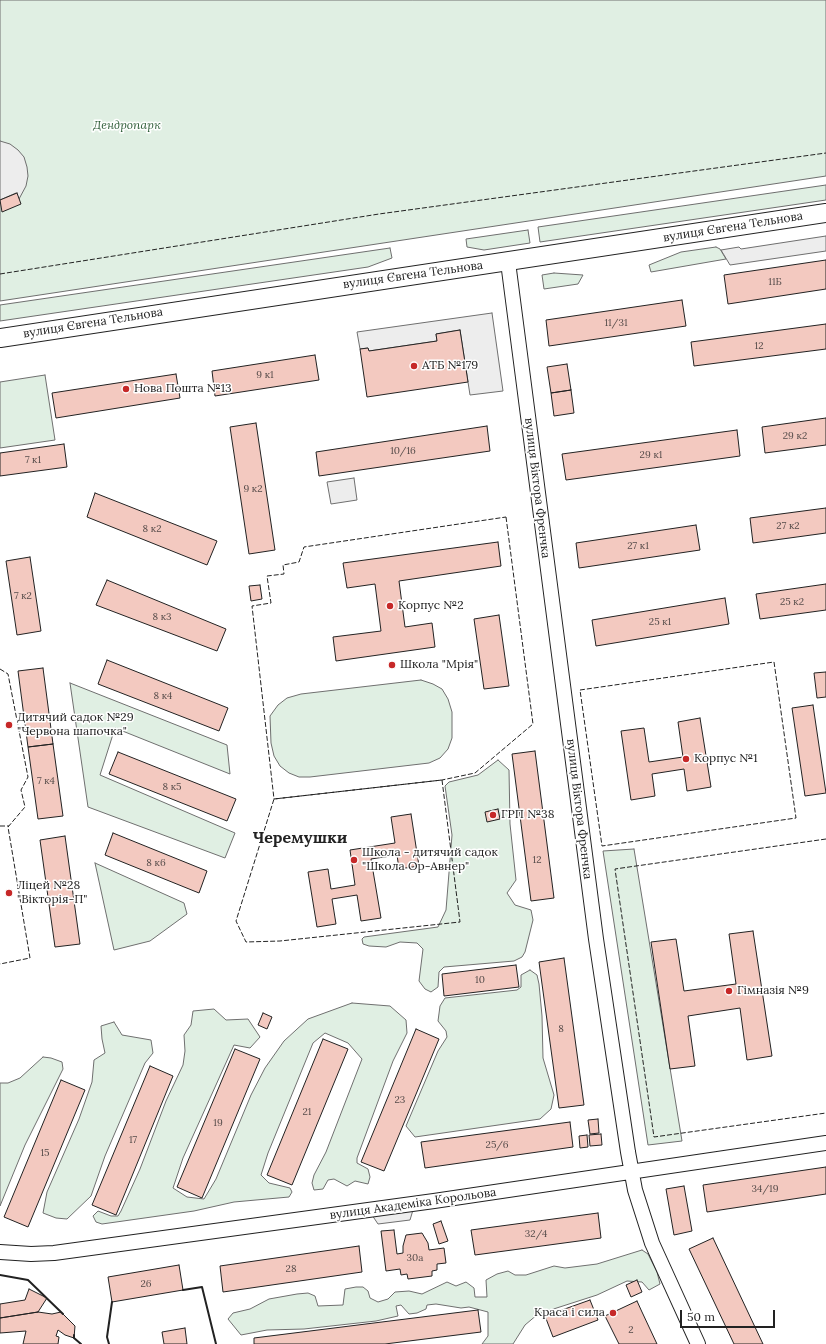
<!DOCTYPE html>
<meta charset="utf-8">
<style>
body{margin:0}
#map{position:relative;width:826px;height:1344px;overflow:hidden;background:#fff;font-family:Lora,serif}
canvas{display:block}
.scale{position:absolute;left:680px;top:1310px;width:95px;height:18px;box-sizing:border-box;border:2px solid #222;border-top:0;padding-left:5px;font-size:12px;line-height:14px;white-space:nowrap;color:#222;-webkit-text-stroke:3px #fff;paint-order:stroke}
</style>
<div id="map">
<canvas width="826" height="1344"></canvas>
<div class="scale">50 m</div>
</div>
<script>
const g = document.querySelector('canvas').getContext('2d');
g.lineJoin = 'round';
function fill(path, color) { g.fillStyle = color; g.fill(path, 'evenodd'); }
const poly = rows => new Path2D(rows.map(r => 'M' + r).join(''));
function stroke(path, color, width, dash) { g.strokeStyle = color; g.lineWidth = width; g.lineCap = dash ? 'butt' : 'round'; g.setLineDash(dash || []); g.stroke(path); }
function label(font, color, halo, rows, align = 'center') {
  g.font = font + ' Lora,serif'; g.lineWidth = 3; g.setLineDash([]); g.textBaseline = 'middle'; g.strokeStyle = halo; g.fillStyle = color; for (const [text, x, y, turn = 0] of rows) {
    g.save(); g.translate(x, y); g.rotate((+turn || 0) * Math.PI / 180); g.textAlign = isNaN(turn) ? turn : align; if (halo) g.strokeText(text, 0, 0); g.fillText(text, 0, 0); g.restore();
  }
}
const green = poly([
 [0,0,826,0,826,176,0,301,0,0],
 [826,185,826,200,540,242,538,227,826,185],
 [528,230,530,243,484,250,467,247,466,239,528,230],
 [716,247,720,249,726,259,651,272,649,265,681,252,716,247],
 [390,248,392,258,368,267,0,321,0,305,390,248],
 [554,273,583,275,578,284,544,289,542,275,554,273],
 [45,375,55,440,0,448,0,382,45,375],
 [421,680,433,684,442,689,448,699,452,712,452,738,448,749,440,758,429,763,310,777,299,777,289,773,280,766,274,756,271,743,270,716,278,705,287,698,301,694,421,680],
 [70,683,227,745,230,774,115,728,100,775,235,833,225,858,88,807,70,683],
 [498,760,509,770,510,824,516,880,507,893,515,905,531,910,533,920,525,952,522,957,514,961,444,967,439,972,438,987,431,992,425,989,419,981,423,949,417,943,400,942,386,947,369,946,363,944,362,939,364,937,438,927,446,910,452,835,445,786,449,782,478,775,498,760],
 [634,849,682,1141,648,1145,603,851,634,849],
 [95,863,184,903,187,914,150,941,114,950,95,863],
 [530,970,537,975,539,984,542,1016,543,1058,554,1095,551,1109,540,1119,415,1137,406,1126,438,1051,447,1037,446,1031,438,1021,440,1006,445,998,517,990,521,987,521,975,530,970],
 [352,1003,390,1006,406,1020,407,1033,393,1061,357,1158,357,1163,368,1169,370,1177,368,1184,355,1181,347,1186,334,1179,328,1180,323,1189,314,1190,312,1183,314,1175,326,1152,362,1059,348,1043,325,1033,313,1043,268,1153,261,1175,269,1183,290,1188,292,1192,289,1197,234,1202,194,1211,102,1224,96,1222,93,1216,98,1211,111,1216,118,1216,121,1211,140,1169,166,1101,183,1065,185,1051,184,1035,191,1025,193,1011,214,1009,226,1020,248,1019,260,1037,250,1048,234,1045,183,1158,173,1188,187,1197,204,1199,216,1179,251,1095,265,1068,284,1041,308,1019,352,1003],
 [114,1022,122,1035,151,1040,153,1053,145,1063,105,1156,91,1196,67,1219,56,1218,43,1213,47,1192,79,1119,92,1082,94,1060,105,1053,102,1039,101,1026,114,1022],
 [43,1057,51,1058,62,1062,63,1069,25,1145,0,1206,0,1083,8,1083,20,1078,43,1057],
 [642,1250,648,1254,657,1272,660,1284,649,1290,642,1282,627,1281,597,1295,538,1314,525,1325,513,1344,482,1344,488,1336,488,1312,469,1307,461,1308,436,1304,427,1305,426,1309,417,1313,409,1314,401,1305,396,1306,398,1316,376,1321,304,1329,267,1330,241,1335,228,1319,233,1313,250,1309,269,1299,297,1294,308,1293,315,1296,318,1306,343,1305,345,1289,356,1287,363,1287,368,1291,370,1298,378,1302,388,1299,395,1292,409,1291,422,1294,447,1282,456,1286,466,1282,474,1288,475,1297,487,1297,486,1280,497,1274,508,1271,515,1275,526,1275,554,1266,565,1268,597,1264,642,1250]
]);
fill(green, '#e0efe3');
stroke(green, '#6f6f6f', 1);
const parking = poly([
 [0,141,10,144,18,150,24,157,27,167,28,176,26,186,19,199,16,193,0,200,0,141],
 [826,236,826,251,730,265,721,250,739,247,741,249,826,236],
 [492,313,503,391,470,395,460,330,436,334,437,341,369,351,368,348,360,349,357,332,492,313],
 [354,478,357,500,331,504,327,482,354,478],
 [413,1210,410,1220,378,1224,372,1215,413,1210]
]);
fill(parking, '#ededed');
stroke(parking, '#6f6f6f', 1);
const building = poly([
 [17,193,21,204,2,212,0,200,17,193],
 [826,260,826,289,728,304,724,275,826,260],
 [682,300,686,326,549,346,546,320,682,300],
 [826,324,826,349,694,366,691,342,826,324],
 [460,330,468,382,367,397,360,349,368,348,369,351,437,341,436,334,460,330],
 [315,355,319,380,215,396,212,371,315,355],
 [567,364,571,390,551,393,547,367,567,364],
 [176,374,180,398,56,418,52,393,176,374],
 [571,390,574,413,554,416,551,393,571,390],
 [826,418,826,445,765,453,762,427,826,418],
 [256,423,275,550,249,554,230,427,256,423],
 [487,426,490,451,319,476,316,452,487,426],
 [737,430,740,456,566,480,562,454,737,430],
 [64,444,67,467,0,476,0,453,64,444],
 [95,493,217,541,207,565,87,517,95,493],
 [826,508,826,533,753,543,750,518,826,508],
 [696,525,700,550,579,568,576,543,696,525],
 [498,542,501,566,399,581,405,627,432,623,435,647,336,661,333,637,381,631,375,584,347,588,343,563,498,542],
 [30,557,41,631,17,635,6,561,30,557],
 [107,580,226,629,217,651,96,605,107,580],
 [826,584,826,610,760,619,756,594,826,584],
 [260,585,262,599,251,601,249,586,260,585],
 [725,598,729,624,596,646,592,620,725,598],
 [499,615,509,686,484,689,474,619,499,615],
 [107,660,228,708,219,731,98,684,107,660],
 [43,668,53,744,28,747,18,671,43,668],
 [826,672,826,697,817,698,814,673,826,672],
 [813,705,826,793,805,796,792,708,813,705],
 [700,718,711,787,687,791,684,769,652,774,655,796,631,800,621,731,644,728,649,762,683,757,678,722,700,718],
 [53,744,63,816,38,819,28,747,53,744],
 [535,751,554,898,531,901,512,754,535,751],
 [118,752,236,799,227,821,109,774,118,752],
 [498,809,500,819,487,822,485,812,498,809],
 [411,814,419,866,399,869,397,855,371,859,381,918,361,921,357,895,332,899,336,924,317,927,308,872,328,869,331,889,355,885,350,850,395,843,391,817,411,814],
 [113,833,207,871,199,893,105,855,113,833],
 [65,836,80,944,55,947,40,840,65,836],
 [753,931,772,1056,747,1060,740,1008,688,1016,695,1066,670,1069,651,942,676,939,684,991,736,984,729,934,753,931],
 [564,958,584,1105,559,1108,539,962,564,958],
 [516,965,519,987,444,996,442,974,516,965],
 [263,1013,272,1017,267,1029,258,1025,263,1013],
 [416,1029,439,1039,384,1171,361,1162,416,1029],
 [323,1039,348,1049,292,1185,267,1175,323,1039],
 [235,1049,260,1059,202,1198,177,1187,235,1049],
 [150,1066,173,1076,116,1215,92,1205,150,1066],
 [61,1080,85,1090,28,1227,4,1217,61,1080],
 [598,1119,599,1133,590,1134,588,1120,598,1119],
 [570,1122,573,1147,425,1168,421,1142,570,1122],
 [601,1134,602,1145,590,1146,589,1135,601,1134],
 [587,1135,588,1147,580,1148,579,1136,587,1135],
 [826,1167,826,1194,707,1212,703,1185,826,1167],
 [684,1186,692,1231,674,1235,666,1189,684,1186],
 [598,1213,601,1238,475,1255,471,1230,598,1213],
 [441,1221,448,1241,439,1244,433,1224,441,1221],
 [394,1230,397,1254,403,1253,403,1246,406,1235,422,1233,428,1243,429,1250,444,1248,446,1263,437,1264,437,1270,432,1271,432,1276,408,1279,407,1274,401,1275,400,1269,386,1271,381,1231,394,1230],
 [713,1238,763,1344,734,1344,689,1249,713,1238],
 [359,1246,362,1272,223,1292,220,1266,359,1246],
 [179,1265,183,1290,112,1302,108,1277,179,1265],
 [637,1280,642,1292,631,1297,626,1285,637,1280],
 [29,1289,47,1298,38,1312,0,1318,0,1304,25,1300,29,1289],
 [590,1300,598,1320,553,1337,545,1316,590,1300],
 [637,1301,642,1312,657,1344,619,1344,605,1316,637,1301],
 [478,1310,481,1332,385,1344,254,1344,254,1338,478,1310],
 [38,1312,52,1314,61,1312,75,1326,74,1338,65,1335,58,1330,56,1336,59,1337,58,1344,23,1344,26,1331,0,1333,0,1318,38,1312],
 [185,1328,187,1344,164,1344,162,1332,185,1328]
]);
fill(building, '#f3c9c0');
stroke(building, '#222', 1);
const tertiary = poly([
 [508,262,596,939,628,1152,635,1190,652,1243,698,1344],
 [0,1252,31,1254,54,1253,434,1201,826,1143]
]);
const primary = poly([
 [0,338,826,213]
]);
stroke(tertiary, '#222', 16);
stroke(primary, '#222', 20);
stroke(tertiary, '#fff', 14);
stroke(primary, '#fff', 18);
stroke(poly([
 [0,274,379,214,826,153],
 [506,517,533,724,475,773,442,780,274,799,252,606,271,603,267,576,284,574,283,565,299,562,304,547,506,517],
 [774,662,796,818,602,846,580,690,774,662],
 [0,669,8,674,28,777,21,790,25,807,8,827,30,958,0,964],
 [442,780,460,922,280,941,246,942,236,921,274,799,442,780],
 [0,826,9,826],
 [826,839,615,869,654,1137,826,1113]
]), '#222', 1, [5, 2]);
stroke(poly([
 [0,1275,28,1280,63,1314],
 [183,1290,202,1287,216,1344],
 [74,1335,74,1338,81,1344],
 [109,1344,107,1337,112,1302]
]), '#222', 2);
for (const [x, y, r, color] of [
 [414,366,4,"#c62828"],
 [126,389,4,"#c62828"],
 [390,606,4,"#c62828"],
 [392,665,4,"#c62828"],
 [9,725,4,"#c62828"],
 [686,759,4,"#c62828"],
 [493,815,4,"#c62828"],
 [354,860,4,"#c62828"],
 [9,893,4,"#c62828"],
 [729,991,4,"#c62828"],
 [613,1313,4,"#c62828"]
]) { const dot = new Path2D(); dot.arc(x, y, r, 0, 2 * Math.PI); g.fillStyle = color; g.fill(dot); stroke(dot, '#fff', 1.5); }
label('10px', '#564c4a', null, [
 ["11Б",775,282],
 ["11/31",616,323],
 ["12",759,346],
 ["9 к1",265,375],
 ["29 к2",795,436],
 ["10/16",403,451],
 ["29 к1",651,455],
 ["7 к1",33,460],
 ["9 к2",253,489],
 ["27 к2",788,526],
 ["8 к2",152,529],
 ["27 к1",638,546],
 ["7 к2",23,596],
 ["25 к2",792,602],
 ["8 к3",162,617],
 ["25 к1",660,622],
 ["8 к4",163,696],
 ["7 к4",46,781],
 ["8 к5",172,787],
 ["12",537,860],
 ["8 к6",156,863],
 ["10",480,980],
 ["8",561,1029],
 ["23",400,1100],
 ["21",307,1112],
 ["19",218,1123],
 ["17",133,1140],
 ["25/6",497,1145],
 ["15",45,1153],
 ["34/19",765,1189],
 ["32/4",536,1234],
 ["30а",415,1258],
 ["28",291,1269],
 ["26",146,1284],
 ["2",631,1330]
]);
label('italic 12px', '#2f5e38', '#fff', [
 ["Дендропарк",127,126]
]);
label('12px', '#222', '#fff', [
 ["вулиця Євгена Тельнова",733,227,-9],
 ["вулиця Євгена Тельнова",413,275,-8],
 ["вулиця Євгена Тельнова",93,323,-9],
 ["вулиця Віктора Френчка",537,488,83],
 ["вулиця Віктора Френчка",579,809,83],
 ["вулиця Академіка Корольова",413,1204,-8]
]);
label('12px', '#222', '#fff', [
 ["АТБ №179",422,366],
 ["Нова Пошта №13",134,389],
 ["Корпус №2",398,606],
 ["Школа \"Мрія\"",400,665],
 ["Дитячий садок №29",17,718],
 ["\"Червона шапочка\"",17,732],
 ["Корпус №1",694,759],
 ["ГРП №38",501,815],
 ["Школа - дитячий садок",362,853],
 ["\"Школа Ор-Авнер\"",362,867],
 ["Ліцей №28",17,886],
 ["\"Вікторія-П\"",17,900],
 ["Гімназія №9",737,991],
 ["Краса і сила",605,1313,"right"]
], 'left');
label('bold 16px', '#222', '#fff', [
 ["Черемушки",300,838]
]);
</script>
